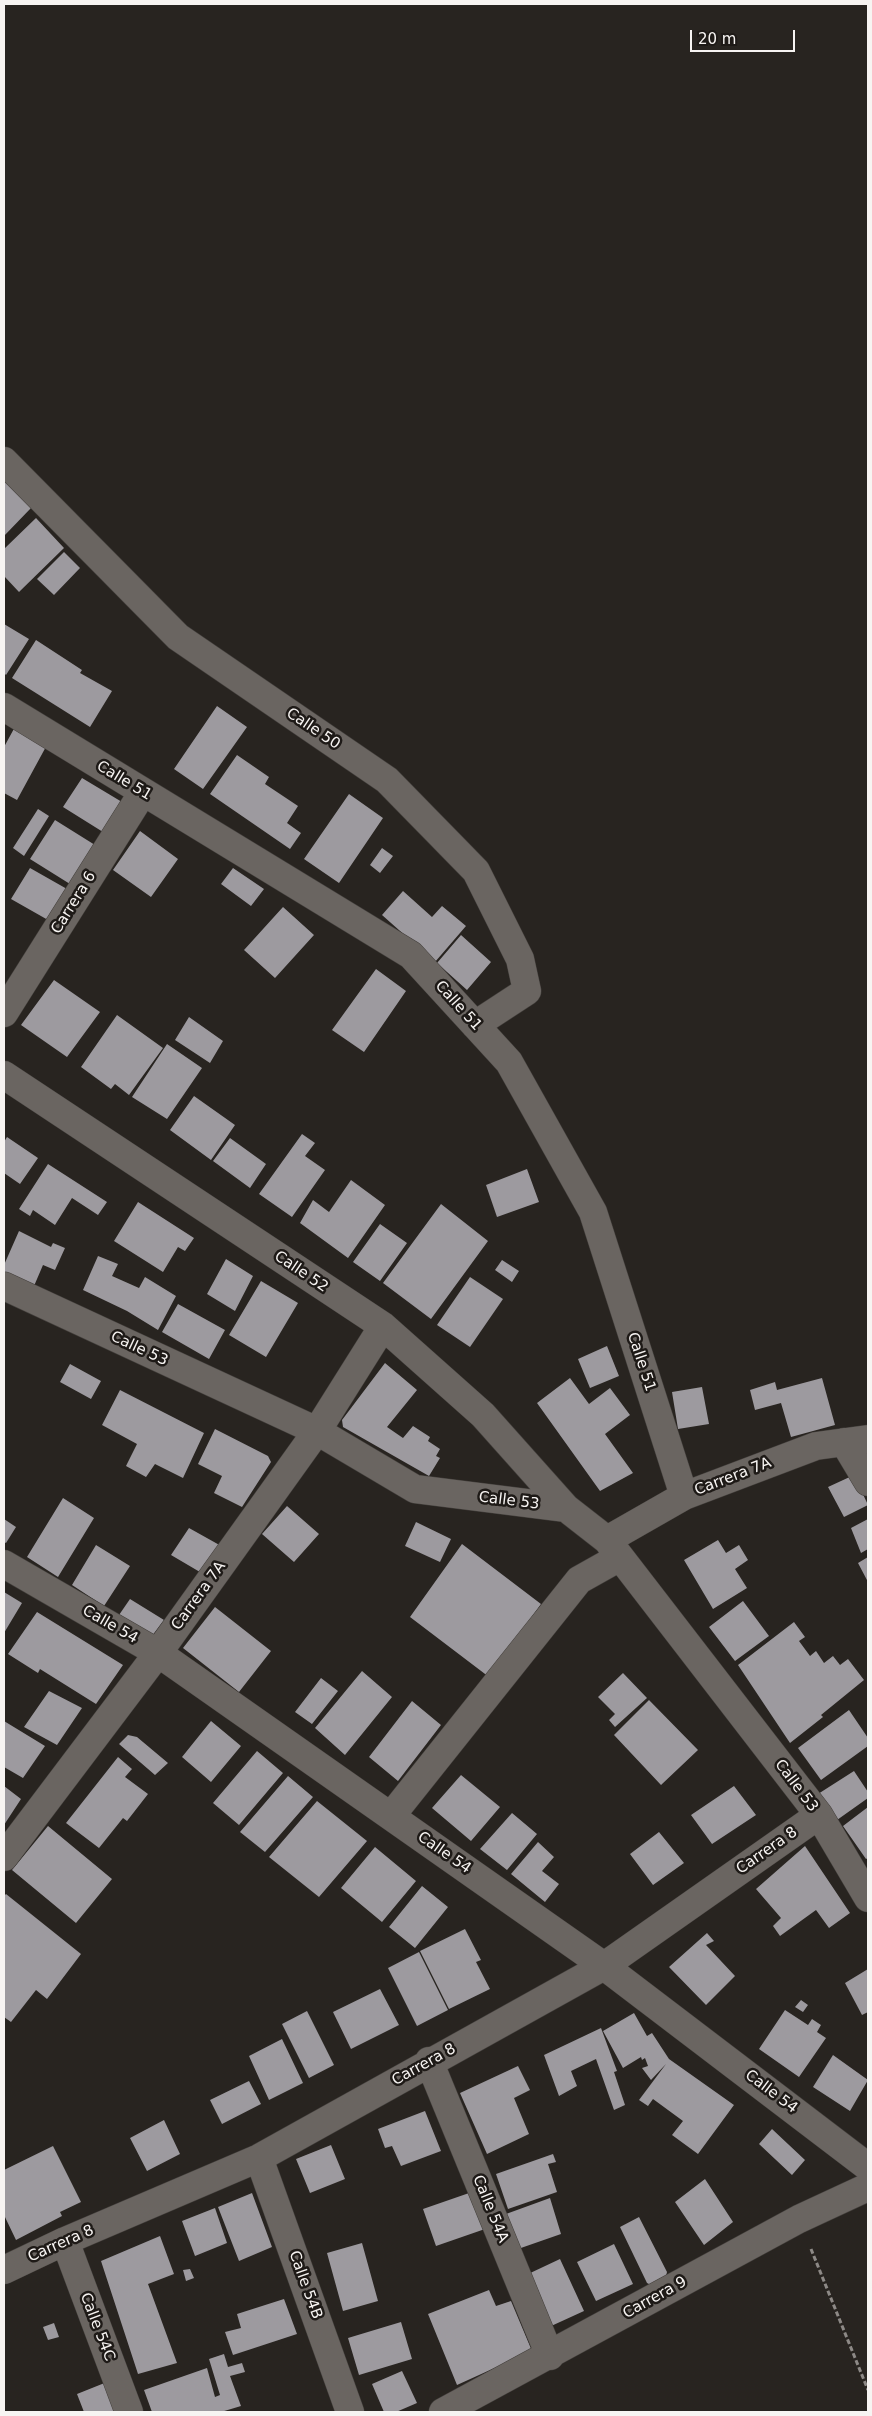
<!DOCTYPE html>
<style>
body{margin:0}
#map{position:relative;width:872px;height:2416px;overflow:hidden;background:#282420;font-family:"DejaVu Sans",sans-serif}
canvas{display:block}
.frame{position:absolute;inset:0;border:5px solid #f7f4f2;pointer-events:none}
.scale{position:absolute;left:690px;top:30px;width:105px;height:22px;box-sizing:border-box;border:2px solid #f7f4f2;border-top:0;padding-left:6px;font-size:15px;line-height:18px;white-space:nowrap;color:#f7f4f2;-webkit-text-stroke:4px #1e1a17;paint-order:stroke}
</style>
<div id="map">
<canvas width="872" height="2416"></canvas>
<div class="frame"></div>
<div class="scale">20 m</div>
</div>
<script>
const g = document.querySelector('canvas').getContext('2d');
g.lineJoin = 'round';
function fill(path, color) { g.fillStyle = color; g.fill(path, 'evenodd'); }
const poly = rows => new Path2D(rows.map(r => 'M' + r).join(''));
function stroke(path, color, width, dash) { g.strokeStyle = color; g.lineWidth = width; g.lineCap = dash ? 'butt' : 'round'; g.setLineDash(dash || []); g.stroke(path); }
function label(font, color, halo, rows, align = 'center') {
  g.font = font + ' "DejaVu Sans",sans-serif'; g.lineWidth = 5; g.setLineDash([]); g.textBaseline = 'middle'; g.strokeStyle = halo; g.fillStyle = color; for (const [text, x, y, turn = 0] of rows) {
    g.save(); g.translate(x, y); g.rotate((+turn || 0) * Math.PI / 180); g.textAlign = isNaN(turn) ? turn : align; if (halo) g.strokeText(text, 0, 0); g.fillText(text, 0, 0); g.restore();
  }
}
fill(poly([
 [4,480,31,508,4,536],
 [36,518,64,548,19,592,4,576,4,549],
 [64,552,80,568,54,595,37,579],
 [4,624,29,639,6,675,4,673],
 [36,640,82,670,80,673,112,691,90,727,12,678],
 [217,706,247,727,203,789,174,769],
 [16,725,48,743,17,800,4,793,4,747],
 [237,755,269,777,265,784,298,806,287,823,301,833,290,849,210,794],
 [82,778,122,802,103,832,63,807],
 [349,794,383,818,339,883,304,859],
 [38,809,49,816,24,856,13,848],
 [55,820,95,845,70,884,30,859],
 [140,831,178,859,151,897,113,870],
 [382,848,393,856,380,873,370,865],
 [30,868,67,889,48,920,11,899],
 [233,868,264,889,251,906,221,884],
 [403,891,432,917,442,906,466,926,435,962,382,915],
 [283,907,314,935,275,978,244,950],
 [461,935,491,962,467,990,437,963],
 [376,969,406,991,364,1052,332,1030],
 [54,980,100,1012,67,1057,21,1025],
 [117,1015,163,1048,129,1095,115,1084,111,1089,81,1067],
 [189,1017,223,1041,210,1063,175,1040],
 [167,1044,202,1068,167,1119,132,1097],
 [194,1096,235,1125,211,1160,170,1130],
 [302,1134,315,1143,305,1156,325,1170,292,1217,259,1194],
 [7,1137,38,1158,20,1184,4,1173,4,1142],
 [230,1138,266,1164,250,1188,213,1161],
 [48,1164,107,1202,98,1215,72,1198,55,1225,33,1210,30,1216,19,1209],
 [527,1169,539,1202,497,1217,486,1185],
 [351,1180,385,1205,348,1258,300,1223,313,1200,329,1212],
 [138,1202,194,1238,185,1251,178,1247,163,1272,114,1241],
 [441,1204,488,1241,431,1319,383,1283],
 [380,1224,407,1243,380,1281,353,1262],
 [19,1231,51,1247,53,1243,65,1248,55,1270,43,1265,34,1286,4,1273,4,1265],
 [98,1256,118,1264,112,1276,139,1288,145,1277,176,1296,158,1330,127,1311,83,1290],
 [226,1259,253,1276,235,1311,207,1294],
 [502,1260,519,1271,512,1282,495,1270],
 [470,1277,503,1299,470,1347,437,1325],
 [261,1281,298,1303,266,1357,229,1335],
 [178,1304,225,1330,209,1359,162,1332],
 [607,1346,619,1376,590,1388,578,1359],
 [385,1363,417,1390,387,1427,403,1438,413,1426,430,1437,428,1441,440,1449,436,1456,440,1458,429,1476,343,1427,342,1420],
 [70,1364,101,1381,91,1399,60,1382],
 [570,1378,589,1404,610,1388,630,1415,605,1434,633,1473,600,1491,537,1403],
 [822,1378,835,1425,791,1437,781,1403,755,1410,750,1390,775,1382,777,1390],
 [702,1387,709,1424,678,1429,672,1392],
 [120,1390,204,1433,183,1478,155,1464,146,1477,126,1466,137,1444,102,1425],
 [215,1429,268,1456,271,1462,242,1507,214,1493,222,1476,198,1464],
 [854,1475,868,1505,844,1517,828,1487],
 [63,1498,94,1518,58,1577,27,1557],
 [287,1506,319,1534,294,1562,262,1534],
 [4,1519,16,1527,6,1543,4,1542],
 [868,1519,868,1549,861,1553,851,1528],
 [416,1522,451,1539,440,1562,405,1546],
 [189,1528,223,1547,205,1575,171,1555],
 [718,1540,726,1553,739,1545,748,1560,735,1569,747,1588,713,1609,684,1560],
 [462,1544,541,1604,489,1677,410,1617],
 [96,1545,130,1566,104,1606,72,1585],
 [868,1557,868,1582,858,1563],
 [4,1592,22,1603,4,1633],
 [130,1599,164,1620,152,1636,119,1615],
 [743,1601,769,1636,735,1661,709,1627],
 [215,1607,271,1651,239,1692,183,1648],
 [37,1612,123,1665,96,1704,40,1669,38,1673,8,1654],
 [794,1622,805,1637,799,1641,810,1656,816,1651,824,1663,833,1656,840,1665,848,1659,864,1680,821,1715,823,1717,790,1743,738,1665],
 [362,1671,392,1697,345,1755,315,1728],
 [623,1673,647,1698,615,1727,609,1720,615,1714,598,1697],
 [321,1678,338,1691,312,1724,295,1712],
 [49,1691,82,1708,57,1745,24,1727],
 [649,1700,698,1750,661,1785,614,1735],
 [412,1701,441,1725,398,1781,369,1757],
 [849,1710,868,1738,868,1746,821,1780,798,1748],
 [4,1721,45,1746,23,1778,4,1767],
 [211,1721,241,1746,211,1782,182,1757],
 [128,1735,137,1737,168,1763,155,1775,119,1744],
 [257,1751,283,1773,239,1825,213,1803],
 [118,1757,132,1769,125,1777,148,1794,127,1821,123,1818,99,1848,66,1823],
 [854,1771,868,1792,868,1798,837,1820,818,1794],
 [461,1775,500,1807,471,1841,432,1808],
 [288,1776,313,1797,265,1852,240,1832],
 [4,1786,21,1799,4,1825],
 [734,1786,756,1815,712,1844,691,1815],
 [317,1801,367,1841,319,1897,269,1857],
 [868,1807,868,1858,866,1859,843,1826],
 [512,1813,537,1834,507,1870,480,1849],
 [48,1826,112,1879,76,1923,12,1870],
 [659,1832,684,1863,653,1885,630,1854],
 [538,1842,554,1857,542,1871,559,1884,545,1902,511,1874],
 [805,1846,850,1913,829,1928,816,1910,780,1936,773,1926,781,1918,756,1889],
 [375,1847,416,1881,382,1922,341,1888],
 [422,1886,448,1907,415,1948,389,1927],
 [6,1894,81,1954,47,1999,36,1990,11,2022,4,2017,4,1896],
 [465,1929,481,1960,476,1962,490,1989,449,2009,420,1951],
 [707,1933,714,1941,706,1945,735,1976,706,2005,669,1967],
 [419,1952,448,2010,417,2026,388,1968],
 [868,1969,868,2012,862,2015,845,1983],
 [380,1989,399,2025,351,2049,333,2012],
 [801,2000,808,2005,803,2012,795,2007],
 [785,2010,808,2025,812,2019,821,2025,817,2032,826,2038,799,2077,759,2049],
 [307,2011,334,2065,309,2078,282,2024],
 [634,2013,647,2036,652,2033,669,2059,734,2105,698,2154,672,2135,683,2121,653,2099,648,2106,639,2100,666,2064,651,2080,642,2068,648,2066,645,2058,642,2060,641,2057,623,2068,603,2031],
 [601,2028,617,2071,614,2072,625,2105,614,2110,596,2059,571,2071,577,2086,559,2096,544,2055],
 [282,2039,303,2083,269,2100,249,2056],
 [833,2055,868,2080,850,2111,813,2087],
 [518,2066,530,2090,514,2098,529,2134,487,2154,460,2093],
 [249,2081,261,2104,222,2124,210,2100],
 [425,2111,441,2151,401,2166,392,2146,385,2148,378,2129],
 [164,2120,180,2154,147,2171,130,2138],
 [772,2129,805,2160,792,2175,759,2144],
 [331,2145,345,2179,310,2193,296,2159],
 [53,2146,81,2202,60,2212,62,2216,16,2240,4,2215,4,2170],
 [553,2154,556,2162,548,2164,557,2192,508,2209,496,2174],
 [705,2179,733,2222,704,2245,675,2202],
 [472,2192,485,2229,436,2246,423,2209],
 [252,2193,272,2247,239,2261,218,2207],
 [550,2198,561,2234,518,2249,506,2214],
 [215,2208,227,2243,195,2256,182,2221],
 [639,2217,667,2272,666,2276,651,2285,647,2283,620,2227],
 [160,2236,174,2274,148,2284,177,2363,138,2374,101,2261],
 [362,2243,378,2301,343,2311,327,2253],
 [614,2244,633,2284,596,2301,577,2262],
 [560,2259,584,2311,549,2327,526,2275],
 [190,2269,194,2278,186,2281,183,2270],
 [489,2290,496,2306,511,2301,532,2351,457,2385,428,2314],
 [284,2299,297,2334,233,2355,225,2332,241,2328,237,2314],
 [401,2322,412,2359,359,2375,348,2338],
 [54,2323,59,2337,48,2340,43,2327],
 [224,2354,228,2367,242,2363,245,2372,230,2376,241,2406,221,2412,152,2412,144,2390,207,2368,215,2397,220,2395,209,2359],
 [402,2371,417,2403,396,2412,384,2412,372,2384],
 [112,2380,119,2412,84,2412,77,2394]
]), '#9d9a9f');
const minor = poly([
 [4,461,178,637,387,780,476,871,520,959,527,991,475,1025],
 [4,707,411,955,509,1062,593,1212,684,1496],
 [4,1013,143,792],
 [4,1075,383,1326,483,1415,566,1508,607,1540,819,1815,868,1898],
 [4,1286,317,1431,415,1489,566,1508],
 [844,1442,868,1482],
 [607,1540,684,1496,816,1446,868,1439],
 [4,1564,158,1653,604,1966,868,2167],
 [391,1816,579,1580,620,1557],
 [4,1857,158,1653,317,1431,383,1326],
 [429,2061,550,2356],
 [259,2158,350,2412],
 [65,2241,129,2412],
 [4,2270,65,2241,259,2158,604,1966,819,1815],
 [443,2412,799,2219,868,2187]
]);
stroke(minor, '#44403d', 29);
stroke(poly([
 [811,2249,868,2390]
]), '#8d8986', 3, [5, 2.5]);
stroke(minor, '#6a6561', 28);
label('15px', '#f7f4f2', '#1e1a17', [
 ["Calle 50",313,729,34],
 ["Calle 51",124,781,31],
 ["Carrera 6",74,903,-58],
 ["Calle 51",458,1006,48],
 ["Calle 52",301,1272,34],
 ["Calle 53",139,1349,25],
 ["Calle 51",641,1362,72],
 ["Carrera 7A",733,1477,-21],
 ["Calle 53",509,1501,7],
 ["Carrera 7A",199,1596,-54],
 ["Calle 54",110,1625,30],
 ["Calle 53",796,1786,53],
 ["Carrera 8",767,1851,-35],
 ["Calle 54",444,1853,35],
 ["Carrera 8",424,2065,-29],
 ["Calle 54",771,2092,37],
 ["Calle 54A",490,2209,68],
 ["Carrera 8",61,2244,-24],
 ["Calle 54B",305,2285,70],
 ["Carrera 9",655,2298,-29],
 ["Calle 54C",97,2327,69]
]);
</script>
